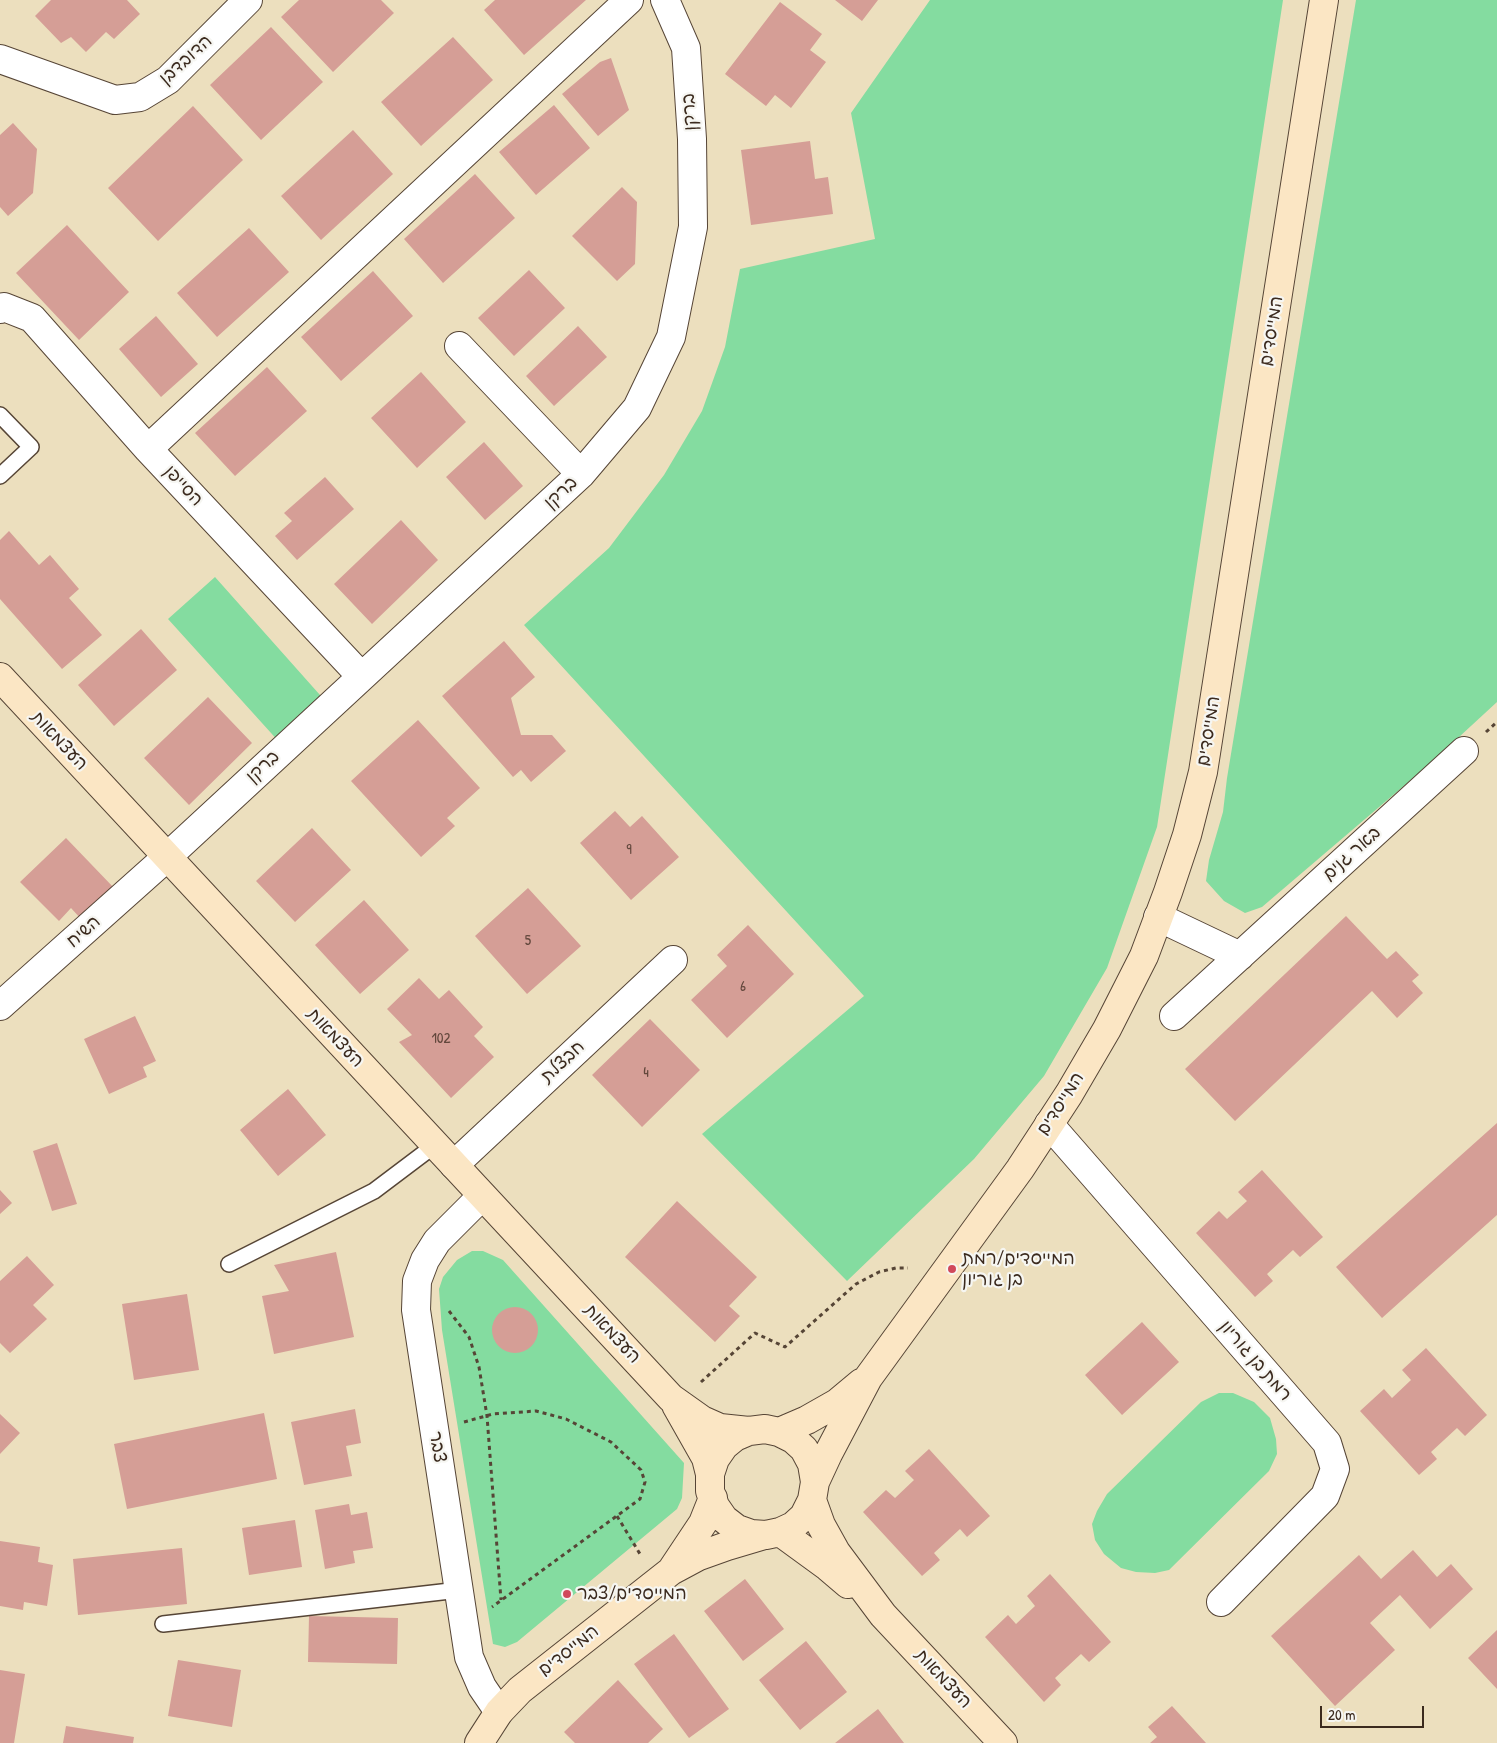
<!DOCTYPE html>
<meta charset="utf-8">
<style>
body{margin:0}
#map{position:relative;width:1497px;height:1743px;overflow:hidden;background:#ecdfbe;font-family:"Patrick Hand",sans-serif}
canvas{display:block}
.scale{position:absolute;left:1320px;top:1706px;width:104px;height:22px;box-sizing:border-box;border:2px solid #3b2a1e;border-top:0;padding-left:6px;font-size:15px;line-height:18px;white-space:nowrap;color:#3b2a1e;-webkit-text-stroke:4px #f6f6f2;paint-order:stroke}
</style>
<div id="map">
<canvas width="1497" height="1743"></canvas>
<div class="scale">20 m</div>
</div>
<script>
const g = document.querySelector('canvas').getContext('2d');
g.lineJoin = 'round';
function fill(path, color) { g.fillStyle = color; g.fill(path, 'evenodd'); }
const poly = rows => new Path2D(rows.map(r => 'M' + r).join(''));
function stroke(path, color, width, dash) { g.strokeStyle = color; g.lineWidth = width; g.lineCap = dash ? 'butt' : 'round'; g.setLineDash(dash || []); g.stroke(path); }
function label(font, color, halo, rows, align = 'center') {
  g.font = font + ' "Patrick Hand","Playpen Sans Hebrew",sans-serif'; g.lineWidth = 4.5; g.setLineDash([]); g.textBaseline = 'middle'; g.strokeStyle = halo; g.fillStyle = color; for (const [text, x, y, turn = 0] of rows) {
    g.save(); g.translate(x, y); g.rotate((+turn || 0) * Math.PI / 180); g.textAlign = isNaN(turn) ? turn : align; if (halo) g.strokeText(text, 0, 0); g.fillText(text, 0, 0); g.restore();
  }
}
fill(poly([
 [930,0,1283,0,1157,827,1107,968,1044,1076,974,1159,847,1281,702,1134,864,996,524,625,609,548,664,475,702,411,725,347,740,269,875,239,851,113],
 [1356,0,1497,0,1497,702,1433,761,1262,907,1245,913,1224,901,1206,881,1209,860,1223,812,1227,778],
 [215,577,336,713,290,754,168,619],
 [472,1251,483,1251,503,1260,684,1463,682,1498,677,1509,517,1642,505,1647,493,1644,442,1330,439,1289,443,1277,457,1260],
 [1219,1393,1233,1393,1254,1402,1270,1418,1276,1439,1277,1454,1269,1471,1169,1570,1155,1573,1136,1572,1121,1568,1104,1554,1095,1540,1092,1524,1097,1511,1107,1494,1201,1402]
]), '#84dca0');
fill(poly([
 [51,0,127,0,140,14,114,39,106,32,86,52,71,37,61,43,35,16],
 [299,0,381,0,394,13,333,72,281,17],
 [495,0,586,0,524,55,484,10],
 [835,0,878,0,862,21],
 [780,2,822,34,810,50,826,62,791,108,775,95,766,106,725,74],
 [271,27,323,82,261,140,210,85],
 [453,37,493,80,421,146,381,102],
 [611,58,629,110,598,136,562,94,600,62],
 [554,105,590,148,536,195,499,152],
 [193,106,243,160,158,241,108,188],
 [13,123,37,149,33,193,8,216,0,207,0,135],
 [353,130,393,174,321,240,281,196],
 [810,141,815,179,828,177,833,214,751,225,741,150],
 [475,174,515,218,443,283,404,239],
 [622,187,637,202,635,264,617,281,572,236],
 [67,225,129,292,79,340,16,273],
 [249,228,289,272,217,337,177,293],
 [529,270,565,308,514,356,478,318],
 [373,271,413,316,341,381,301,337],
 [156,316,198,364,161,397,119,349],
 [578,326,607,357,554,406,526,376],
 [267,367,307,411,235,476,195,433],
 [421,372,466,422,417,468,371,418],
 [484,442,523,486,485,520,446,477],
 [325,477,354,509,297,560,275,536,292,521,284,513],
 [401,520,438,560,372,624,334,584],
 [9,531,39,565,50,555,79,589,69,598,102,635,62,669,0,599,0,540],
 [141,629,177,670,114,726,78,685],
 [504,641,535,677,511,698,521,735,552,735,566,751,531,782,521,770,513,777,442,696],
 [208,697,252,743,189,805,144,758],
 [418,720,480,788,447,818,455,826,421,857,351,781],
 [615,811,630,827,642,816,679,857,631,900,580,843],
 [312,828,351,870,295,922,256,881],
 [66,838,115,889,82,920,71,908,59,921,20,882],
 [528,888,581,946,527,994,475,936],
 [364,900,409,950,360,994,315,945],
 [1346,916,1387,959,1396,951,1419,975,1412,981,1423,993,1397,1018,1372,991,1235,1121,1185,1069],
 [748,925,794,974,727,1038,691,1000,727,966,717,955],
 [419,978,439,999,449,990,483,1027,474,1036,494,1057,451,1098,399,1042,412,1035,387,1009],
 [135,1016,156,1061,143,1067,147,1077,109,1094,84,1039],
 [650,1019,700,1070,642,1127,592,1075],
 [288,1089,326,1135,278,1176,240,1130],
 [1497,1123,1497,1215,1382,1318,1336,1267],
 [57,1143,77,1204,52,1211,33,1151],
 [1262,1170,1323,1237,1300,1257,1293,1250,1267,1274,1273,1281,1255,1297,1196,1233,1219,1211,1227,1219,1247,1201,1238,1192],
 [0,1190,12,1203,0,1214],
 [677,1201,757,1277,729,1306,740,1316,715,1342,625,1257],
 [336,1252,354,1337,274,1354,262,1296,289,1291,274,1265],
 [27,1256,54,1285,33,1305,47,1319,10,1353,0,1343,0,1281],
 [187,1294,199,1370,134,1380,122,1304],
 '492 1330a23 23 0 1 1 46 0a23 23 0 1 1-46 0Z',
 [1142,1322,1179,1362,1122,1415,1085,1375],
 [1426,1348,1487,1415,1465,1436,1457,1428,1431,1452,1437,1459,1419,1475,1360,1411,1384,1389,1392,1398,1411,1380,1402,1370],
 [355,1409,361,1443,346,1446,352,1476,304,1485,291,1422],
 [264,1413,277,1479,127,1509,114,1444],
 [0,1414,20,1433,0,1454],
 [929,1449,990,1516,967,1537,960,1529,934,1553,940,1560,922,1576,863,1512,886,1490,895,1498,914,1480,905,1471],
 [349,1504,351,1515,367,1512,373,1548,353,1551,355,1563,325,1569,315,1510],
 [295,1520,302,1567,249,1575,242,1528],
 [0,1541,40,1547,38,1562,53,1565,47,1606,24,1602,23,1610,0,1606],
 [182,1548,187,1604,78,1615,73,1559],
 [1413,1550,1437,1577,1451,1564,1473,1589,1430,1629,1400,1595,1370,1623,1395,1650,1335,1706,1271,1636,1359,1555,1381,1579],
 [1050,1574,1111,1642,1089,1662,1081,1654,1055,1678,1061,1685,1044,1702,985,1637,1008,1615,1016,1624,1035,1606,1027,1596],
 [745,1579,784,1629,743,1661,704,1611],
 [309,1616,398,1618,397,1664,308,1662],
 [1497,1630,1497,1689,1468,1658],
 [674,1634,729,1709,689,1738,634,1664],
 [806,1641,847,1692,800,1730,759,1680],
 [178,1660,241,1670,232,1727,168,1716],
 [0,1670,25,1674,14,1743,0,1743],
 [618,1680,663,1729,648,1743,575,1743,564,1732],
 [1172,1706,1206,1743,1150,1743,1157,1737,1148,1727],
 [878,1709,904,1743,835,1743],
 [66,1726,134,1737,133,1743,63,1743]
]), '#d59e96');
const lane = poly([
 [0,415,31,447,0,476],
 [229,1264,374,1191,435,1145],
 [163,1624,459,1590]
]);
const street = poly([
 [0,59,115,100,140,97,168,80,248,0],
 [0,309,4,307,32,318,148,449,361,676],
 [459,346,581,474],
 [148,449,629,0],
 [1158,917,1240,956],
 [0,1006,167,857,581,474,637,408,671,337,693,227,692,139,686,48,665,0],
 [1174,1016,1464,751],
 [1049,1124,1327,1443,1335,1469,1325,1496,1221,1602],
 [454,1165,673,960],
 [482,1196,437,1241,425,1260,417,1281,416,1310,469,1657,482,1687,499,1712]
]);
const secondary = poly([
 [0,677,671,1398,702,1420,720,1428,749,1431],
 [676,1405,706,1458,710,1474],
 [779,1432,807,1420,837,1403,861,1383],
 [815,1482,828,1454,868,1378,1020,1169,1069,1094,1107,1029,1144,956,1168,892,1187,835,1203,772,1324,0],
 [812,1500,804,1516,793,1526,780,1532,766,1535,751,1534,737,1529,724,1519,715,1506,710,1491,710,1474,715,1459,724,1446,735,1437,749,1431,765,1429,779,1432,793,1439,804,1449,812,1464,815,1482,812,1500,821,1525,836,1552,883,1615,1003,1743],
 [780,1532,828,1567,848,1584],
 [673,1568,703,1523,713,1498],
 [479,1743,499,1712,520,1690,671,1571,699,1556,727,1546,764,1535]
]);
stroke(lane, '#564536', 18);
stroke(street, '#564536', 30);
stroke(secondary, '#564536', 30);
stroke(poly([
 [1486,732,1497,722],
 [449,1311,469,1337,479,1367,487,1416,501,1600],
 [701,1382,755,1333,785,1347,856,1284,879,1272,896,1268,908,1268],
 [464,1422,493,1414,536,1411,566,1419,611,1442,641,1470,645,1482,640,1499,492,1607],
 [617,1516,640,1554]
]), '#564536', 3, [4, 4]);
stroke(lane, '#fff', 15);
stroke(street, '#fff', 28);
stroke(secondary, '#fbe6c4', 28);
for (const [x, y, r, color] of [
 [952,1269,5,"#d1495b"],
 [567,1594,5,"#d1495b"]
]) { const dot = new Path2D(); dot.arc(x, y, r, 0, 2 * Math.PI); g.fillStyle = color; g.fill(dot); stroke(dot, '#f6f6f2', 2); }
label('15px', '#62473c', null, [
 ["9",629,850],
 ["5",528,941],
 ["6",743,987],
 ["102",441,1039],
 ["4",646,1073]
]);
label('18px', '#3b2a1e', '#f6f6f2', [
 ["הדובדבן",186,60,-42],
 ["ברקן",690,112,-94],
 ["המייסדים",1272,331,-81],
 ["הסייפן",183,486,47],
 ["ברקן",561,493,-43],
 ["המייסדים",1209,731,-81],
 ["העצמאות",59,741,47],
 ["ברקן",263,767,-43],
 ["באר גנים",1352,854,-42],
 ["השיח",84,932,-42],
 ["העצמאות",335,1038,47],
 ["חבצלת",563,1062,-43],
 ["המייסדים",1061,1104,-57],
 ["העצמאות",612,1334,47],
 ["רמת בן גוריון",1255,1361,49],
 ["צבר",437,1447,81],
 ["המייסדים",569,1651,-38],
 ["העצמאות",943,1679,47]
]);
label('18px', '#3b2a1e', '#f6f6f2', [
 ["המייסדים/רמת",962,1259],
 ["בן גוריון",962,1280],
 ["המייסדים/צבר",577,1594]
], 'left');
</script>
